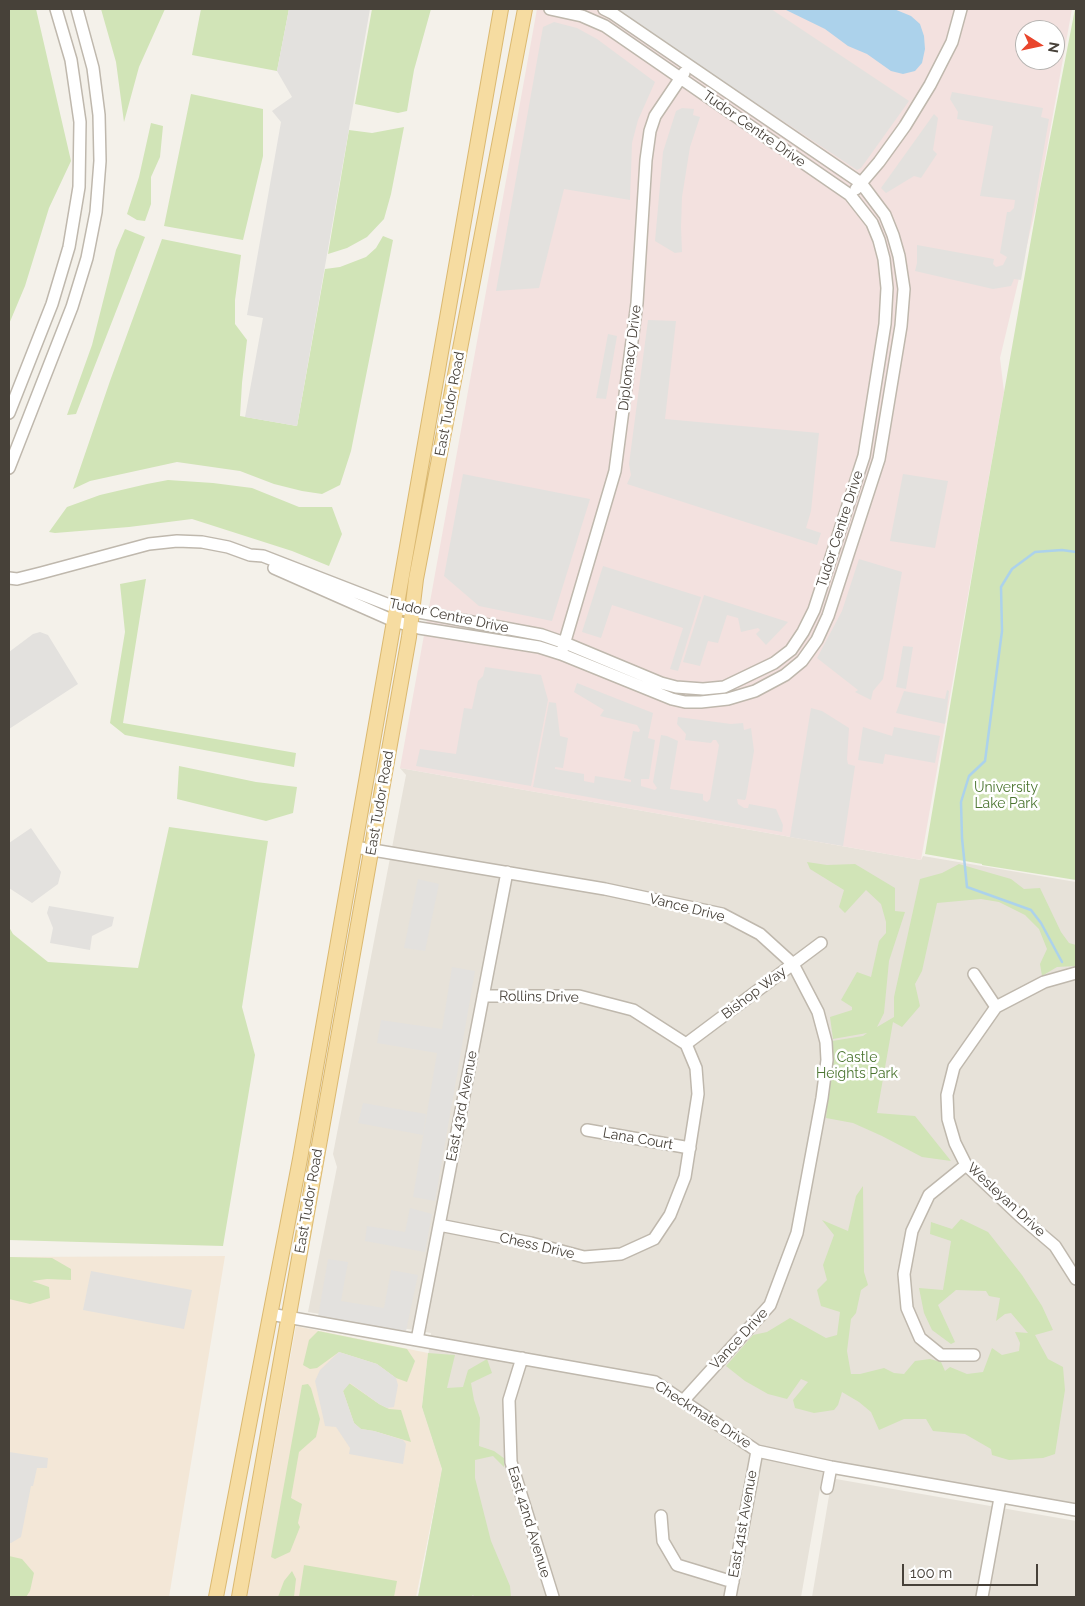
<!DOCTYPE html>
<style>
body{margin:0}
#map{position:relative;width:1085px;height:1606px;overflow:hidden;background:#f4f1ea;font-family:Raleway,sans-serif}
canvas{display:block}
.frame{position:absolute;inset:0;border:10px solid #474139;pointer-events:none}
.north{position:absolute;left:1015px;top:20px;width:50px;height:50px;box-sizing:border-box;background:#fff;border:1px solid #b5b3b0;border-radius:50%;rotate:100deg;font-size:14px;font-weight:700;line-height:20px;text-align:center;color:#474139}
.north::after{content:'';display:block;margin:auto;width:18px;height:22px;background:#e9452c;clip-path:polygon(50% 0,100% 100%,50% 72%,0 100%)}
.scale{position:absolute;left:902px;top:1564px;width:136px;height:22px;box-sizing:border-box;border:2px solid #474139;border-top:0;padding-left:6px;font-size:15px;line-height:18px;white-space:nowrap;color:#474139;-webkit-text-stroke:4px #fff;paint-order:stroke}
</style>
<div id="map">
<canvas width="1085" height="1606"></canvas>
<div class="frame"></div>
<div class="north">N</div>
<div class="scale">100 m</div>
</div>
<script>
const g = document.querySelector('canvas').getContext('2d');
g.lineJoin = 'round';
function fill(path, color) { g.fillStyle = color; g.fill(path, 'evenodd'); }
const poly = rows => new Path2D(rows.map(r => 'M' + r).join(''));
function stroke(path, color, width, dash) { g.strokeStyle = color; g.lineWidth = width; g.lineCap = dash ? 'butt' : 'round'; g.setLineDash(dash || []); g.stroke(path); }
function label(font, color, halo, rows, align = 'center') {
  g.font = font + ' Raleway,sans-serif'; g.lineWidth = 5; g.setLineDash([]); g.textBaseline = 'middle'; g.strokeStyle = halo; g.fillStyle = color; for (const [text, x, y, turn = 0] of rows) {
    g.save(); g.translate(x, y); g.rotate((+turn || 0) * Math.PI / 180); g.textAlign = isNaN(turn) ? turn : align; if (halo) g.strokeText(text, 0, 0); g.fillText(text, 0, 0); g.restore();
  }
}
fill(poly([
 [400,768,921,860,923,856,1076,882,1076,1504,825,1460,801,1597,418,1597,442,1469,422,1407,431,1333,308,1312,337,1167,333,1154,406,775],
 [836,1479,1076,1521,1076,1597,812,1597,830,1490]
]), '#e7e2d9');
fill(poly([
 [225,1256,169,1597,9,1597,9,1257],
 [296,1326,428,1353,422,1407,442,1469,416,1597,247,1597]
]), '#f3e7d7');
fill(poly([
 [537,9,1072,9,1037,203,1000,358,1004,392,921,860,400,768],
 [1025,30,1055,30,1055,60,1025,60]
]), '#f3e1df');
fill(poly([
 [9,9,36,9,71,161,49,208,25,286,9,324],
 [101,9,165,9,139,67,124,122,116,62],
 [201,9,289,9,277,71,192,55],
 [372,9,431,9,414,70,407,111,398,113,355,104],
 [1075,9,1076,9,1076,880,982,865,982,864,925,854,978,540,1039,194],
 [191,94,263,109,263,156,243,240,164,226],
 [151,123,163,126,160,157,151,177,151,204,145,221,137,220,127,214,139,177],
 [404,127,391,194,384,219,367,237,347,248,328,254,349,130,372,133],
 [125,229,145,237,76,414,67,415,92,345,116,250],
 [383,236,393,240,351,451,340,485,322,494,302,491,274,484,240,471,177,462,90,481,73,489,110,381,162,239,241,255,235,300,235,324,247,340,242,383,240,416,297,426,325,269,340,267,366,257,376,248],
 [168,480,213,483,252,488,299,507,332,507,342,534,329,566,292,551,192,519,129,527,55,533,49,532,67,507,100,495,147,484],
 [146,579,123,723,296,753,294,767,125,735,110,723,125,632,120,584],
 [179,766,256,782,297,787,293,813,266,821,177,799],
 [169,827,268,841,242,1007,255,1055,223,1246,9,1240,9,927,13,934,48,962,138,968],
 [807,862,827,865,855,864,895,888,895,911,905,912,889,961,884,1013,877,1027,894,1017,894,997,920,879,942,873,959,864,1011,879,1024,889,1040,888,1061,932,1069,943,1076,945,1076,966,1057,967,1042,976,1040,964,1047,949,1039,929,1025,915,999,902,981,899,937,903,922,971,915,984,920,1006,902,1027,893,1022,877,1113,915,1116,951,1161,922,1157,882,1136,853,1123,826,1118,832,1041,863,1036,867,1033,833,1039,830,1017,852,1010,852,1007,841,1000,857,972,871,977,879,941,886,933,886,922,881,904,866,890,845,913,839,907,844,890,810,869],
 [863,1186,864,1272,868,1285,861,1290,856,1313,851,1319,847,1351,851,1374,860,1374,884,1368,894,1373,904,1374,915,1361,930,1359,941,1362,945,1371,950,1367,967,1374,983,1372,992,1348,1002,1355,1019,1351,1020,1343,1015,1332,1028,1333,1011,1313,1005,1314,996,1321,1000,1298,989,1296,986,1291,956,1290,938,1305,955,1342,951,1344,932,1330,924,1313,919,1288,943,1290,951,1241,930,1234,931,1222,952,1229,961,1219,988,1232,1022,1275,1042,1306,1053,1330,1035,1335,1048,1359,1063,1367,1065,1390,1055,1454,1043,1458,1009,1460,992,1455,991,1449,965,1434,933,1431,926,1419,904,1419,879,1430,871,1412,859,1402,842,1392,838,1405,834,1410,814,1413,795,1408,793,1400,808,1382,801,1379,787,1399,768,1394,745,1381,726,1366,753,1335,767,1332,790,1318,826,1338,837,1335,840,1312,821,1306,817,1290,827,1280,823,1265,834,1235,822,1220,848,1231,856,1196],
 [9,1257,52,1258,71,1269,71,1280,47,1279,32,1281,49,1287,50,1298,30,1304,9,1299],
 [318,1331,407,1349,415,1361,407,1382,396,1378,377,1364,339,1352,317,1368,310,1369,303,1365,309,1340],
 [428,1353,455,1355,447,1388,463,1387,468,1370,487,1359,492,1373,471,1383,474,1400,480,1418,479,1446,494,1451,505,1459,504,1467,493,1456,475,1460,475,1478,491,1541,510,1586,511,1597,475,1597,473,1595,470,1597,418,1597,442,1469,422,1407],
 [349,1383,379,1404,389,1409,401,1410,411,1442,374,1431,361,1429,354,1423,343,1391],
 [308,1384,311,1388,320,1419,316,1437,299,1452,291,1498,302,1504,298,1523,300,1527,290,1552,275,1559,271,1557,302,1385],
 [9,1556,22,1559,34,1573,30,1591,26,1597,9,1597],
 [304,1565,397,1581,394,1597,299,1597],
 [292,1571,296,1579,294,1597,278,1597,284,1581]
]), '#d1e4b7');
fill(poly([
 [289,9,370,9,297,426,245,417,263,318,247,315,281,122,272,111,292,97,277,71],
 [613,9,771,9,909,101,861,168,857,170,715,76,685,55],
 [554,22,577,28,597,39,655,82,638,120,632,143,630,200,564,189,539,288,496,291,543,27],
 [952,92,1043,108,1041,117,1049,119,1021,280,1014,279,1011,286,993,289,915,271,917,263,917,245,994,259,993,264,996,267,1003,265,1007,257,1000,253,1007,212,1010,212,1014,208,1015,200,980,196,993,126,957,119,958,112,950,99],
 [682,108,694,109,693,115,700,117,690,147,682,197,681,227,682,252,675,253,655,241,663,152,676,111],
 [934,114,938,118,933,150,937,154,921,178,914,176,886,193,881,188],
 [648,320,676,321,665,419,819,433,811,511,806,528,821,533,817,545,627,484,631,475,629,464],
 [608,334,617,336,606,399,596,398],
 [463,474,590,499,552,621,479,606,444,576],
 [903,474,948,481,935,548,890,541],
 [859,559,902,572,883,679,873,691,871,700,855,692,858,690,817,658,842,611],
 [603,566,701,597,678,671,670,669,683,628,612,605,601,638,582,632],
 [704,595,788,622,766,645,756,634,760,630,758,628,741,632,738,618,727,615,718,643,708,641,700,666,683,662],
 [40,632,48,635,78,684,9,729,9,652,33,634],
 [903,646,913,647,906,689,896,687],
 [485,667,541,675,548,700,531,786,416,766,420,749,456,754,464,708,472,709,478,681,483,676],
 [577,683,653,713,648,738,655,740,649,779,641,779,641,786,655,790,657,788,653,782,661,735,667,736,678,741,670,789,703,794,703,800,707,802,710,799,719,745,716,740,713,740,711,743,685,740,686,734,677,724,678,717,731,724,743,723,744,730,751,728,754,751,746,798,745,800,737,799,738,804,744,808,748,808,749,804,776,809,783,825,782,832,533,787,549,702,556,703,560,736,568,738,563,768,555,767,555,769,584,774,584,781,594,783,595,776,631,782,631,780,624,778,633,731,639,732,640,730,637,725,600,716,604,710,574,692],
 [947,690,949,691,945,724,896,713,904,691,945,699],
 [811,708,822,711,849,728,847,759,848,764,855,766,843,846,790,837],
 [863,727,892,736,894,727,940,736,935,763,885,754,883,764,858,760],
 [31,828,61,872,58,884,32,903,9,888,9,843],
 [418,879,439,884,425,951,404,948],
 [49,906,114,917,112,926,92,936,90,950,50,943,53,928,47,913],
 [452,967,475,971,435,1201,413,1197,437,1053,377,1043,381,1020,442,1029],
 [363,1103,426,1114,423,1135,358,1123],
 [410,1208,432,1214,425,1252,365,1241,367,1226,405,1232],
 [328,1259,348,1262,341,1301,384,1308,391,1270,418,1275,406,1331,318,1317],
 [91,1271,192,1290,184,1329,83,1310],
 [339,1352,377,1364,396,1378,398,1385,394,1407,387,1408,379,1404,350,1383,343,1391,354,1423,361,1429,374,1431,403,1440,406,1444,403,1464,349,1454,350,1448,336,1427,325,1426,315,1381,320,1370],
 [9,1452,48,1458,47,1468,37,1468,33,1486,31,1486,21,1537,11,1543,9,1543]
]), '#e3e1de');
fill(poly([
 [784,9,894,9,911,16,920,24,924,36,925,49,922,63,915,71,903,74,891,71,867,54,848,46,825,29]
]), '#acd2eb');
stroke(poly([
 [1062,962,1041,923,1031,910,967,887,962,838,961,802,969,776,985,761,1002,631,1001,587,1012,569,1035,552,1062,550,1076,552]
]), '#acd2eb', 2.5);
const minor = poly([
 [856,189,879,162,905,126,930,85,952,42,961,9],
 [9,413,52,304,69,247,79,187,80,122,71,60,56,9],
 [9,468,72,307,87,258,96,212,100,161,99,115,93,68,77,9],
 [274,568,394,621,419,628,539,647,561,654,672,699,685,702,701,702,728,699,755,691,785,675,802,661,817,640,828,616,879,459,901,326,904,289,899,256,893,235,885,215,861,183,612,13,604,9],
 [9,578,17,579,41,573,149,544,177,541,202,542,228,547,250,555,263,556,397,608,542,635,565,643,661,683,676,687,703,689,724,687,774,663,791,650,803,632,814,610,864,456,885,324,887,288,884,259,879,240,872,223,850,195,605,26,582,16,550,9],
 [563,648,615,471,637,303,646,160,650,131,655,116,684,73],
 [355,847,605,889,722,914,760,934,793,964,818,1012,826,1042,827,1060,822,1098,797,1233,770,1305,683,1401],
 [1076,973,1044,982,996,1007,954,1067,947,1095,948,1119,955,1143,966,1165,1021,1217,1055,1246,1076,1279],
 [974,974,996,1007],
 [686,1044,821,943],
 [587,1130,690,1148],
 [966,1165,929,1195,912,1231,904,1274,907,1308,920,1338,941,1355,974,1355],
 [439,1225,531,1243,584,1257,621,1254,654,1239,670,1215,685,1177,698,1094,696,1068,686,1044,633,1010,579,996,483,996],
 [270,1314,655,1382,757,1451,831,1467,1076,1510],
 [417,1340,507,872],
 [522,1358,509,1400,511,1462,553,1597],
 [827,1488,831,1467],
 [661,1516,663,1541,677,1565,733,1582],
 [730,1597,757,1451],
 [982,1597,1000,1498]
]);
const major = poly([
 [216,1597,300,1159,501,9],
 [239,1597,409,637,416,579,525,9]
]);
stroke(minor, '#bfb8ad', 14);
stroke(major, '#dbb971', 16);
stroke(minor, '#fff', 11);
stroke(major, '#f6dca1', 14);
label('14px', '#474139', '#fff', [
 ["Tudor Centre Drive",754,129,35],
 ["Diplomacy Drive",630,358,-83],
 ["East Tudor Road",450,404,-79],
 ["Tudor Centre Drive",840,529,-72],
 ["Tudor Centre Drive",449,616,12],
 ["East Tudor Road",380,803,-80],
 ["Vance Drive",687,908,14],
 ["Bishop Way",754,993,-37],
 ["Rollins Drive",539,997,1],
 ["East 43rd Avenue",462,1106,-79],
 ["Lana Court",638,1139,10],
 ["Wesleyan Drive",1006,1200,43],
 ["East Tudor Road",309,1201,-80],
 ["Chess Drive",537,1246,13],
 ["Vance Drive",739,1339,-47],
 ["Checkmate Drive",703,1415,33],
 ["East 42nd Avenue",529,1522,73],
 ["East 41st Avenue",743,1524,-80]
]);
label('14px', '#4b7530', '#fff', [
 ["University",1006,788],
 ["Lake Park",1006,804],
 ["Castle",857,1058],
 ["Heights Park",857,1074]
]);
</script>
